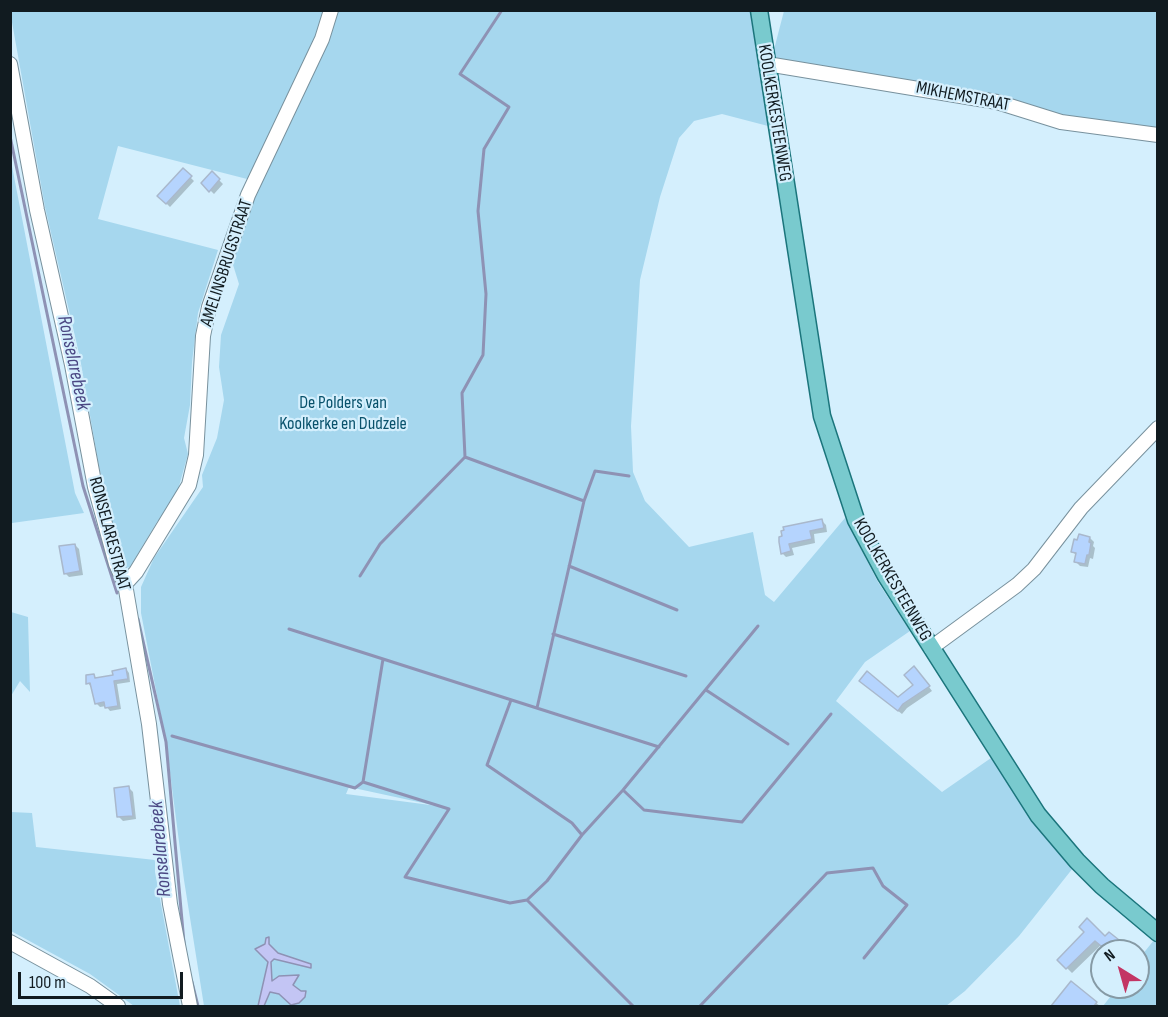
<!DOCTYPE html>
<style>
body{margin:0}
#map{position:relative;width:1168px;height:1017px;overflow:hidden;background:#d4effd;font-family:"Sofia Sans Condensed",sans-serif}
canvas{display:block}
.frame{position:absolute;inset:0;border:12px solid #111b20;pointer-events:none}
.north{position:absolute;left:1090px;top:939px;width:60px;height:60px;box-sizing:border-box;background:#d4effd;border:2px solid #869aa5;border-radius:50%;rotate:323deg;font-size:16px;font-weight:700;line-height:24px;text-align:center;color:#111b20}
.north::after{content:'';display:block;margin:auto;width:21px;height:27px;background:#c33564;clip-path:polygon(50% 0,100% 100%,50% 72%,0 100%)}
.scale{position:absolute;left:18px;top:972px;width:165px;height:27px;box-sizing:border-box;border:3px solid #111b20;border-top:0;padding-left:8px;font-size:18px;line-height:21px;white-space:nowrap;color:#111b20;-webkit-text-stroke:4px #d4effd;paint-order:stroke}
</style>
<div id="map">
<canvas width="1168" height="1017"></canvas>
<div class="frame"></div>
<div class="north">N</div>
<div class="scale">100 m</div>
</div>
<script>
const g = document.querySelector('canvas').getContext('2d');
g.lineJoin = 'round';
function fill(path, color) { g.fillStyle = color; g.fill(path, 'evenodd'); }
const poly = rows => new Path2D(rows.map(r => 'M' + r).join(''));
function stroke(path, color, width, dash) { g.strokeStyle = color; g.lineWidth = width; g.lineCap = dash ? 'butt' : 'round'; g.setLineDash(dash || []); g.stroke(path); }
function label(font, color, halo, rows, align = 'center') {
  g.font = font + ' "Sofia Sans Condensed",sans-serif'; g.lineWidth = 4.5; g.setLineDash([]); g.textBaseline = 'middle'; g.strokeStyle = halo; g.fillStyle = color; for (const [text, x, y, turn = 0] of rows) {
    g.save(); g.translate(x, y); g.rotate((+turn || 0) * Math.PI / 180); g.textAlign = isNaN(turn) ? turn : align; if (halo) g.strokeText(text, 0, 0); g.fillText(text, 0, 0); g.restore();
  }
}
fill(poly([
 [10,11,328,11,251,180,118,146,98,219,218,250,198,313,192,362,190,405,184,438,188,454,176,497,157,522,130,567,126,568,121,559,99,467,80,358,45,207],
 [334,11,750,11,768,126,722,114,694,121,679,138,660,197,640,280,631,426,633,472,645,501,689,547,753,532,765,595,774,602,845,518,878,582,910,631,865,662,836,701,942,792,991,758,1031,818,1073,868,1019,936,965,991,946,1006,204,1006,184,880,166,742,141,613,141,587,154,558,203,487,202,475,217,438,224,400,219,367,221,335,239,284,229,252],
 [349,787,437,806,438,806,346,794],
 [784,11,1157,11,1157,132,1077,122,771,61],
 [11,161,75,493,84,513,12,523,11,612,28,617,30,692,20,681,11,696],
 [11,812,32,813,36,847,155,860,155,872,180,1006,134,1006,90,974,11,931],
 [1154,940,1157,943,1157,1006,1103,1006,1118,987,1138,987,1138,960]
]), '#a6d7ee');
const water = poly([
 [269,937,269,944,278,953,311,964,311,968,274,959,271,962,272,981,279,976,299,975,293,985,301,991,306,991,305,997,299,1003,291,1005,279,994,270,992,264,1006,258,1006,268,962,255,949,265,944,266,938,269,937]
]);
fill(water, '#c3c5f4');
stroke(water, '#8e92b4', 1.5);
fill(poly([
 [183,170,194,181,170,207,159,196],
 [212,173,223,184,214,194,203,183],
 [822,521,826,525,827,532,814,534,815,543,792,548,794,555,786,557,782,553,780,542],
 [1090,538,1094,542,1093,546,1095,548,1093,559,1090,558,1088,567,1080,566,1076,562,1077,556,1073,552],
 [75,545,79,549,83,575,69,577,65,573],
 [126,669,129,673,130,682,117,684,121,709,110,711,106,706,100,707,96,703,91,687,88,683,94,676,97,679,115,676],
 [918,672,932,691,907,708,902,714,865,685,898,699,915,686],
 [129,788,133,792,136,819,123,821,119,817],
 [1086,932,1105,938,1130,951,1108,951,1101,945,1072,973,1059,960],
 [1102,971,1102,983,1096,978],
 [1072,983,1096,1003,1100,1006,1053,1006]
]), '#0003');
stroke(poly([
 [10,136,83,486,117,593],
 [465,457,584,501,595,471,629,476],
 [569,566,677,610],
 [360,576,380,544,465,457,462,393,483,355,486,294,478,211,484,149,509,107,460,74,502,10],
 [138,619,166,742,184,943],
 [289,629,659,747],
 [553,634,686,676],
 [706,690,788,744],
 [511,700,487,765,572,823,582,835],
 [537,708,584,501],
 [172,736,355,788,363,782,383,659],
 [363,782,449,809,405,877,510,903,527,900],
 [623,790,644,810,742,822,831,714],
 [192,982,198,1006],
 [633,1006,527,900,547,881,582,835,623,790,758,626],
 [700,1006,827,873,873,868,883,886,907,905,864,958]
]), '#8e92b4', 3);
const building = poly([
 [183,168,192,176,166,204,157,196,183,168],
 [212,171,220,179,209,192,201,183,212,171],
 [822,519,824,528,810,531,812,539,789,544,791,551,781,554,779,542,779,537,782,536,781,531,784,530,783,527,822,519],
 [1079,534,1090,537,1089,542,1091,543,1089,555,1087,555,1085,564,1074,562,1076,553,1071,552,1074,539,1077,540,1079,534],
 [75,544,80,571,64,574,59,546,75,544],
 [914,666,930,686,903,704,898,711,859,681,867,671,898,697,913,685,904,675,914,666],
 [126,668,128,679,114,681,118,706,105,708,104,702,95,704,90,683,86,684,86,675,94,674,95,678,113,675,112,671,126,668],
 [129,786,133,816,117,817,114,788,129,786],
 [1087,918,1105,936,1109,932,1133,951,1107,951,1095,941,1066,969,1057,960,1084,932,1079,927,1087,918],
 [1071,981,1097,1002,1094,1006,1051,1006,1071,981]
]);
fill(building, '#b5d4fe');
stroke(building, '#a9b8cc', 1.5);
const minor = poly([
 [10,64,37,210,72,365,95,487,116,564,125,584,149,724,170,904,190,1006],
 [767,64,997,102,1061,122,1158,135],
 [125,584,136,572,189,485,196,455,203,336,209,307,248,195,322,39,331,10],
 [931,648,1017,585,1034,569,1081,508,1158,428],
 [10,942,90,986,118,1006]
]);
const major = poly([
 [759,10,822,416,856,520,886,576,1038,815,1077,861,1102,886,1158,933]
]);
stroke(minor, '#78919d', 16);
stroke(major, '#1b757c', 19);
stroke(minor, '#fff', 14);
stroke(major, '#79cace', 16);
label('18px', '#111b20', '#d4effd', [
 ["MIKHEMSTRAAT",963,97,11],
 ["KOOLKERKESTEENWEG",774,113,81],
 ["AMELINSBRUGSTRAAT",227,263,-72],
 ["RONSELARESTRAAT",109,534,75],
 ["KOOLKERKESTEENWEG",892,580,60]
]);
label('18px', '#09526c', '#d4effd', [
 ["De Polders van",343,403],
 ["Koolkerke en Dudzele",343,424]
]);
label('italic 20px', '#4a4783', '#d4effd', [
 ["Ronselarebeek",73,363,78],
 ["Ronselarebeek",161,849,-95]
]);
</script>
